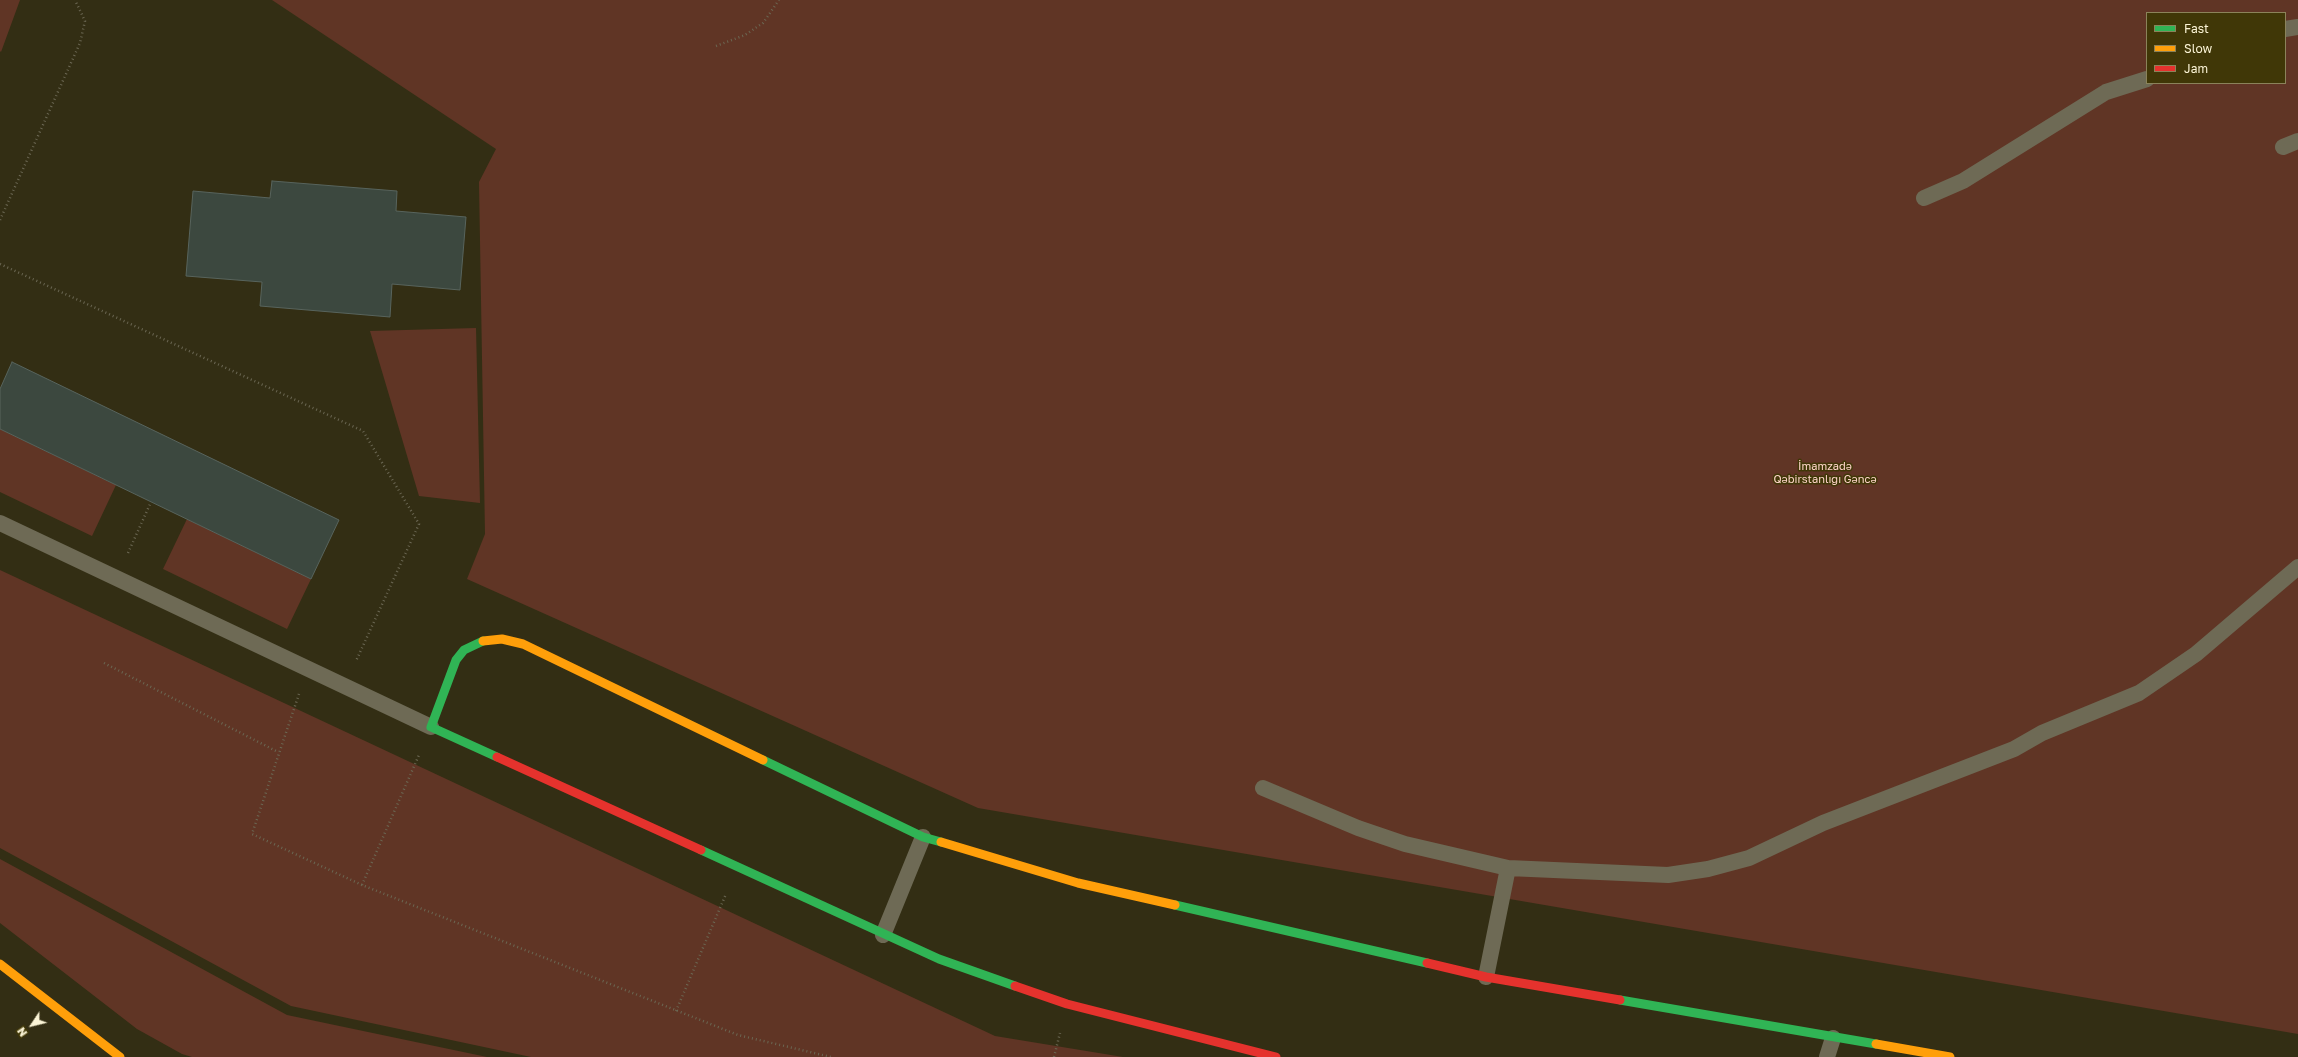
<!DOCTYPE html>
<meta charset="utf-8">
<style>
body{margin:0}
#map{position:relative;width:2298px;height:1057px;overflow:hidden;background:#332e14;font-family:"Golos Text",sans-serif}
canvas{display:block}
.legend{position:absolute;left:2146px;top:12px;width:140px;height:72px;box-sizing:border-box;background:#403707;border:1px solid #8b835a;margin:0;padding:5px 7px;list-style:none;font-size:12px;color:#fbf4d6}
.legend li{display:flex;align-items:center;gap:8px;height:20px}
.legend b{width:20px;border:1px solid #8b835a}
.north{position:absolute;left:12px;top:1005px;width:40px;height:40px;-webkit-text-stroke:3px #403707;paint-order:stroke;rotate:235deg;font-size:11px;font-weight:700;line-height:16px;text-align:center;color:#fbf4d6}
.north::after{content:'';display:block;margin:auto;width:14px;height:18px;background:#fbf4d6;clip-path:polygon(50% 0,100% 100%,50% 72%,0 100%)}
</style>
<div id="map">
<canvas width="2298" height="1057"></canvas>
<ul class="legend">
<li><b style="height:5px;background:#30b455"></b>Fast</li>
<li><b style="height:5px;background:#ff9f0a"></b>Slow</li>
<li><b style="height:5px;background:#e5322d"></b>Jam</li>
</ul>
<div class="north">N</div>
</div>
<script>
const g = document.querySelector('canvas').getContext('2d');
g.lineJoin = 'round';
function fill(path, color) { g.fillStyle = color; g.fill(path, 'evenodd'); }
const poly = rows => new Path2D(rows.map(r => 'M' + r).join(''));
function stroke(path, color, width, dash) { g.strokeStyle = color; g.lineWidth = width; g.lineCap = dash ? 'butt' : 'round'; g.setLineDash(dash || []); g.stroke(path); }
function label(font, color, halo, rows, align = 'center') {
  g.font = font + ' "Golos Text",sans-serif'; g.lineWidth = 3; g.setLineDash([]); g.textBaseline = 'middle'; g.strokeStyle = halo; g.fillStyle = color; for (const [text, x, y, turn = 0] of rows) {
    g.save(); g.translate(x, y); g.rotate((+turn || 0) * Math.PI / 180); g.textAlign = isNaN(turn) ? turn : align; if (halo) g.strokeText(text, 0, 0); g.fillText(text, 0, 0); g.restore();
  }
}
fill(poly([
 [0,0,20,0,1,52,0,51],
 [272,0,2298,0,2298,1034,978,808,467,579,485,534,479,182,496,149],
 [2147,13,2285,13,2285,83,2147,83],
 [476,328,480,503,419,496,370,331],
 [0,429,116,485,92,536,0,492],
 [187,519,311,579,287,629,163,569],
 [0,570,995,1036,1123,1057,531,1057,291,1006,0,848],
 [0,859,287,1015,487,1057,192,1057,182,1054,137,1029,0,923]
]), '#603525');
const building = poly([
 [272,181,397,191,396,211,466,217,460,290,392,284,390,317,260,306,262,282,186,276,193,191,270,198,272,181],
 [12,362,339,520,311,579,0,429,0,389,12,362]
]);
fill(building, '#3c483f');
stroke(building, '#58645d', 1);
stroke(poly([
 [716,46,745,35,763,23,779,0],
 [0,220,80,43,85,21,75,0],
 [0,264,363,431,419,524,356,661],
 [128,553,151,502],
 [104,663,278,752],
 [299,694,252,834,362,885,738,1035,831,1057],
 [362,885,419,755],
 [676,1011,726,894],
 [1054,1057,1060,1033]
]), '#6b6753', 2.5, [1, 3]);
stroke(poly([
 [2285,29,2298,27],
 [2283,147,2298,141],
 [1924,198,1963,181,2106,92,2147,79],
 [0,523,431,727],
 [1263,788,1358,828,1405,844,1508,868,1668,875,1708,869,1749,858,1823,823,2014,749,2042,733,2139,693,2196,654,2298,567],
 [883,935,923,837],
 [1486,977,1508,868],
 [1827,1057,1833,1038]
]), '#6e6a55', 16);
stroke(poly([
 [483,641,464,650,456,660,431,727,497,757],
 [763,760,923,837,941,842],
 [701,850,939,959,1015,986],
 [1175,905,1427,963],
 [1620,1000,1876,1044]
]), '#30b455', 9);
stroke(poly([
 [483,641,502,639,523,644,763,760],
 [941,842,1078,883,1175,905],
 [0,964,120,1057],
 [1876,1044,1950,1057]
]), '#ff9f0a', 9);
stroke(poly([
 [497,757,701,850],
 [1427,963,1486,977,1620,1000],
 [1015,986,1067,1004,1276,1057]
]), '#e5322d', 9);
label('11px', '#fed5c9', '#403707', [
 ["İmamzadə",1825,467],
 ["Qəbirstanlığı Gəncə",1825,480]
]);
</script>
